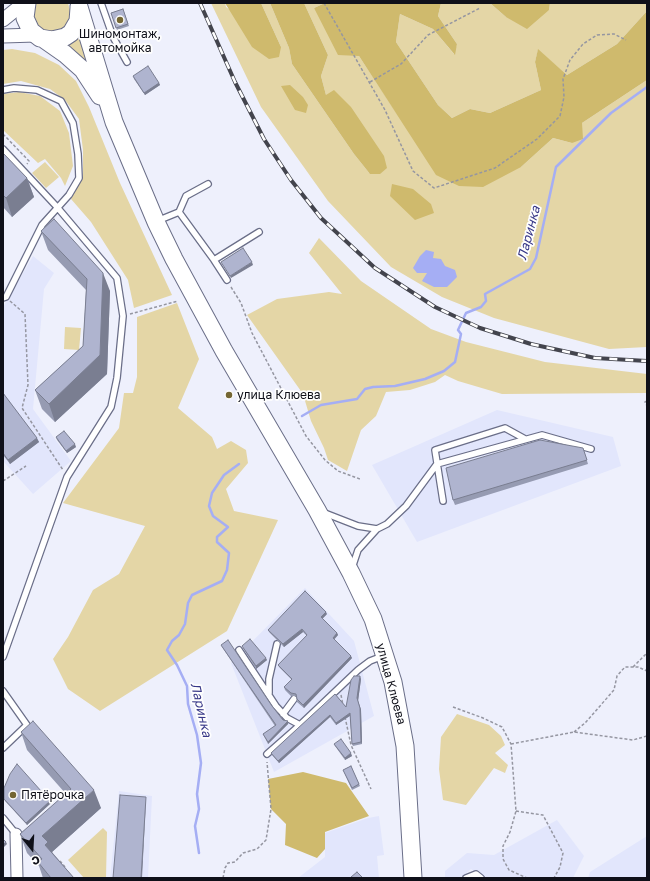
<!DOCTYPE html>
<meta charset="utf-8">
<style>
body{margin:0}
#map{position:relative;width:650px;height:881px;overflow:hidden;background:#eef0fc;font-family:"Golos Text",sans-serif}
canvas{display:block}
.frame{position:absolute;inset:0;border:4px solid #0f1019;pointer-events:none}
.north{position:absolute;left:12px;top:829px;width:40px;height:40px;-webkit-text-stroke:3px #fefefe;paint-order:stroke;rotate:162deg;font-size:11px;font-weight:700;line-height:16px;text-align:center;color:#0f1019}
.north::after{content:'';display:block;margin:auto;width:14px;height:18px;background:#0f1019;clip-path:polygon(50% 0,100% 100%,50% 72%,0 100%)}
</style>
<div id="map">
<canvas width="650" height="881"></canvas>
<div class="frame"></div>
<div class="north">С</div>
</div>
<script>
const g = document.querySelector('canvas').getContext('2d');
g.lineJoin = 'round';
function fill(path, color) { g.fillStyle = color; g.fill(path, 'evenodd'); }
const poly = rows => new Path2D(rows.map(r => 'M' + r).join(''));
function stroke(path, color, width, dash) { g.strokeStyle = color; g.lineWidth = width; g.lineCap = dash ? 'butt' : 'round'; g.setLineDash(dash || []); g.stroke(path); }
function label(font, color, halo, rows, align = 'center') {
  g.font = font + ' "Golos Text",sans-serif'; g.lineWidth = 3.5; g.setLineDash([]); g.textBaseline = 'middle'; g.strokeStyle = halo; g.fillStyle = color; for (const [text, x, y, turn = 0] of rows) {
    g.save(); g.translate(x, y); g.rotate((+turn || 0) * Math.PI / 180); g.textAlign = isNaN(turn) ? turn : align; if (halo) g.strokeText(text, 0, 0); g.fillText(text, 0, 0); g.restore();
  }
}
fill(poly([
 [33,256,54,273,44,289,33,409,71,461,33,494,3,461,3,307],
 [497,410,613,437,621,466,417,542,372,465],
 [305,588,354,641,374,716,274,772,231,663],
 [119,791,152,796,148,878,110,878],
 [379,816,384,855,377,856,379,878,298,878,325,857,325,833,368,818],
 [557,820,584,856,573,878,483,878,471,869,461,878,445,878,445,871,467,853,494,855],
 [647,836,647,878,588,878,590,872]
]), '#e2e6fc');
fill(poly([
 [36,3,68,3,71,15,67,27,56,33,43,31,34,23,33,10],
 [211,3,225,3,226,7,281,47,261,3,270,3,289,48,292,64,354,154,370,174,326,95,321,76,328,55,304,3,325,3,314,8,359,56,397,114,521,167,553,138,572,143,582,123,647,80,647,347,609,349,494,318,442,297,391,267,328,201,261,107],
 [441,3,490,3,506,17,549,10,550,3,647,3,647,11,617,44,567,75,538,50,535,62,541,90,490,113,470,109,452,118,438,105,396,42,400,14,433,29,454,54,457,44,438,16],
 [81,33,95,76,67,46],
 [12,49,35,53,59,65,76,81,89,107,120,183,172,295,134,308,128,280,91,222,71,199,83,176,83,150,79,119,65,100,50,89,21,81,3,84,3,50],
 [19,92,40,96,60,111,69,133,73,166,65,186,61,178,45,159,38,163,3,130,3,94],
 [45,162,59,177,46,188,32,173],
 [319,238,361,281,431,329,466,342,545,362,647,374,647,393,502,394,458,381,445,375,435,382,410,390,386,392,376,416,361,430,347,471,328,460,324,448,311,421,303,394,247,315,277,299,329,292,342,294,309,253],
 [177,303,199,359,178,408,212,437,217,449,231,441,246,450,248,463,226,489,234,511,278,520,227,631,100,711,68,689,53,659,68,637,93,590,119,574,145,526,63,503,119,428,124,393,133,393,137,377,137,317],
 [65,327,81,328,79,350,64,349],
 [457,714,489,725,501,736,505,745,495,753,508,765,505,773,494,768,466,805,443,800,439,769,441,737],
 [103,828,107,832,106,878,84,878,68,860]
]), '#e4d6a6');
fill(poly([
 [225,3,261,3,281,47,279,57,269,59,252,47],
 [270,3,304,3,328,55,321,76,326,95,334,90,351,107,384,156,387,168,380,174,370,174,354,154,292,64,289,48],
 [325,3,441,3,438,16,457,44,455,55,433,29,400,14,396,42,438,105,452,118,470,109,490,113,541,90,535,62,538,49,567,75,617,44,647,11,647,80,582,123,583,139,572,143,553,138,521,167,483,187,459,186,436,175,359,56,338,55,314,8],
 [490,3,550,3,549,10,527,29,506,17],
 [290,85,303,97,308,105,306,113,295,110,281,86],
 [392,184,413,189,431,204,434,213,415,220,390,196],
 [303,772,346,783,369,816,325,832,325,849,317,858,285,845,286,824,271,809,268,779]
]), '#cfba6d');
fill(poly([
 [426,250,434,252,433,258,441,259,445,266,455,270,457,277,447,287,434,287,422,281,427,273,417,273,413,268,420,256]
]), '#a5aef4');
stroke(poly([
 [302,416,321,405,357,399,365,389,373,387,395,386,425,379,444,371,455,362,461,334,458,330,466,313,481,307,486,301,485,294,530,269,536,258,556,167,611,113,647,87],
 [199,853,195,826,199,809,197,794,201,763,197,735,188,704,187,686,177,665,167,650,172,641,179,635,185,624,188,603,192,595,222,581,227,570,229,553,217,542,217,537,228,527,213,516,209,506,212,493,224,475,239,464]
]), '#a5aef4', 2.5);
const service = poly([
 [101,3,113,37,127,62],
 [3,90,14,88,37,90,61,101,73,123,78,154,79,178,69,195,42,225,6,297,3,298],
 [3,149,57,207,117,278,123,316,117,378,111,407,67,477,3,657],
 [179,212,214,260,259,232],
 [157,221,179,212,186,196,208,184],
 [214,260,227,280],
 [443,501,435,450,505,428,525,439],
 [322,512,358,526,377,529],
 [352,568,358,550,377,529,387,524,406,506,437,464,542,435,591,449],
 [239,650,276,706,287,718,300,725,358,670,370,661,383,656],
 [3,691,27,725,3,748],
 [269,693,269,679,277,644],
 [283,714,294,699],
 [267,754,300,725],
 [3,818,16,834],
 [466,878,476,874,481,878]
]);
const minor = poly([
 [16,834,17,878]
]);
const tertiary = poly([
 [3,20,24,3],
 [3,36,36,35]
]);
const primary = poly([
 [27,3,25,18,31,31,40,38,52,40,65,37,71,33,78,21,79,8],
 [79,7,114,122,156,222,174,259,224,351,317,510,351,573,373,619,393,682,405,746,413,878],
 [45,40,65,54,83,70,100,96]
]);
stroke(service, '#6a6e88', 8);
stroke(minor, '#6a6e88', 13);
stroke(tertiary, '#6a6e88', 15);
stroke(primary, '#6a6e88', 19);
stroke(poly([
 [324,3,385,110,413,171,434,188,495,168,537,139,560,116,564,97,563,79,570,60,583,44,597,35,614,34,626,40],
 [370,82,401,64,428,35,480,8],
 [3,134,29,161,27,164],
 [231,287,241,303,252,333,306,436,325,460,338,471,360,479],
 [10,301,25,314,28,385,22,408,63,470],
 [130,314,178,301],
 [647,401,645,402,647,406],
 [3,481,26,466],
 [633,667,647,653],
 [341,695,343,705],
 [453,707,483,718,502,727,511,744,516,811,510,832,503,846,503,859,509,870,527,878],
 [345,717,351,745,371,789],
 [574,732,585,723,614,690,617,676,625,667,638,667,647,671],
 [511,744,574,732,633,740,647,736],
 [516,811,543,815,563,853,560,867,554,878],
 [60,861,65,867],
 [223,878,225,868,228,863,235,862,243,853,257,849,266,840,271,809,267,762]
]), '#9596a1', 1.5, [3, 2]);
stroke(service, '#fff', 5.5);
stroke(minor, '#fff', 11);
stroke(tertiary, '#fff', 13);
stroke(primary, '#fff', 17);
const rail = poly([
 [200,3,235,82,264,139,291,180,321,218,375,268,435,307,480,328,531,344,595,358,647,361]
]);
stroke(rail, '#43444d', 4);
stroke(rail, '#fefefe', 2.5, [8]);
fill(poly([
 [123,9,129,26,117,30,111,13],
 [133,76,159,83,160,85,145,95,134,79],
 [3,153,27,178,34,197,12,217,3,207],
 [41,231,110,291,107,374,55,422,42,409,35,390,83,346,86,290,48,250],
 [3,393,39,442,10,464,3,455],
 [56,437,76,447,67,453,57,440],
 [583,448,588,464,455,505,453,500],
 [327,614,322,619,337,633,338,635,334,640,352,658,304,708,297,702,296,696,291,696,285,690,284,687,292,680,279,667,278,665,307,636,303,632,284,647,269,632,268,630],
 [221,645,283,720,288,724,268,744,263,734,275,726,222,647],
 [242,646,267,660,256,669,243,648],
 [361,679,358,701,361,710,362,744,353,746,352,744,350,716,336,725,330,717,279,763,272,755,271,753,335,694,346,707],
 [21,732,101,808,52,852,74,878,43,878,39,866,27,853,20,834,66,794,27,750],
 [334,744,352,756,345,760,335,746],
 [351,766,360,786,352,790,343,770],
 [4,799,51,803,27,825,5,801]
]), '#969bb2');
fill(poly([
 [159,83,160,85,145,95,144,93],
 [27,178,34,197,12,217,6,198],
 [252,262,253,265,231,278,230,276],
 [103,273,110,291,107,374,55,422,49,404,100,355],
 [37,438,39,442,10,464,8,460],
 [75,444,76,447,67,453,66,451],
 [326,612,327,614,322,619,321,617],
 [302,629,303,632,284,647,283,644],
 [337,633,338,635,333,640,333,638],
 [351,656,352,658,304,708,303,705],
 [266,658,267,660,256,669,256,666],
 [360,676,361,679,358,701,361,710,362,744,361,742,357,698],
 [350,713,351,715,336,725,336,723],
 [330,715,330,717,279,763,278,761],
 [288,721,288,724,268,744,268,742],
 [351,753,352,756,345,760,345,758],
 [94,790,101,808,52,852,55,861,45,845,42,836],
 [146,797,146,799,142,878,141,878],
 [50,801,51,803,27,825,26,823],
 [6,842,7,844,3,848,3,845]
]), '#7a7e91');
const building = poly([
 [123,9,128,24,116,28,111,13,123,9],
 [148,66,159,83,144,93,133,76,148,66],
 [3,153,27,178,6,198,3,195,3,153],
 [54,219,103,273,100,355,49,404,35,390,83,346,87,279,41,231,54,219],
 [243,248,252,262,230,276,221,262,243,248],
 [3,393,37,438,8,460,3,453,3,393],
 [64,431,75,444,66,451,56,437,64,431],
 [540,440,583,448,587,460,453,500,446,468,540,440],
 [305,591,326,612,321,617,337,633,333,638,351,656,303,705,297,699,296,694,291,693,284,687,292,679,278,665,307,635,302,629,283,644,268,630,305,591],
 [250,639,266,658,256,666,242,646,250,639],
 [228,640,272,706,283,720,288,721,268,742,263,734,276,725,221,645,228,640],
 [354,676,360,676,357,698,360,708,361,742,352,744,350,713,336,723,330,715,278,761,271,753,335,694,346,707,351,680,354,676],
 [33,721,94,790,42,836,48,842,45,845,74,878,51,878,38,862,42,859,20,834,71,789,21,732,33,721],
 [341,739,351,753,345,758,334,744,341,739],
 [17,764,50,801,26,823,4,799,4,788,10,774,17,764],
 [351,766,359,784,352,788,343,770,351,766],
 [120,795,146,797,141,878,113,878,120,795],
 [3,839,6,842,3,845,3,839],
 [357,872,363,878,352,878,351,877,357,872]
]);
fill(building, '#afb4cf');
stroke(building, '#7a7e91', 1);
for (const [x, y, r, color] of [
 [120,20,4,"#746633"],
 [229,395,4,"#746633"],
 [13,795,4,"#746633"]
]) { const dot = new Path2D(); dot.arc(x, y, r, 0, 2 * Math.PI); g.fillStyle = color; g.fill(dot); stroke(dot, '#fefefe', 1.5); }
label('12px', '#0f1019', '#fefefe', [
 ["Шиномонтаж,",120,34,"center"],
 ["автомойка",120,48,"center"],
 ["улица Клюева",237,395],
 ["Пятёрочка",21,795]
], 'left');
label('12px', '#0f1019', '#fefefe', [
 ["улица Клюева",391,684,75]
]);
label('italic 13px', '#373787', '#fefefe', [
 ["Ларинка",529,233,-75],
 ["Ларинка",201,710,77]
]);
</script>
